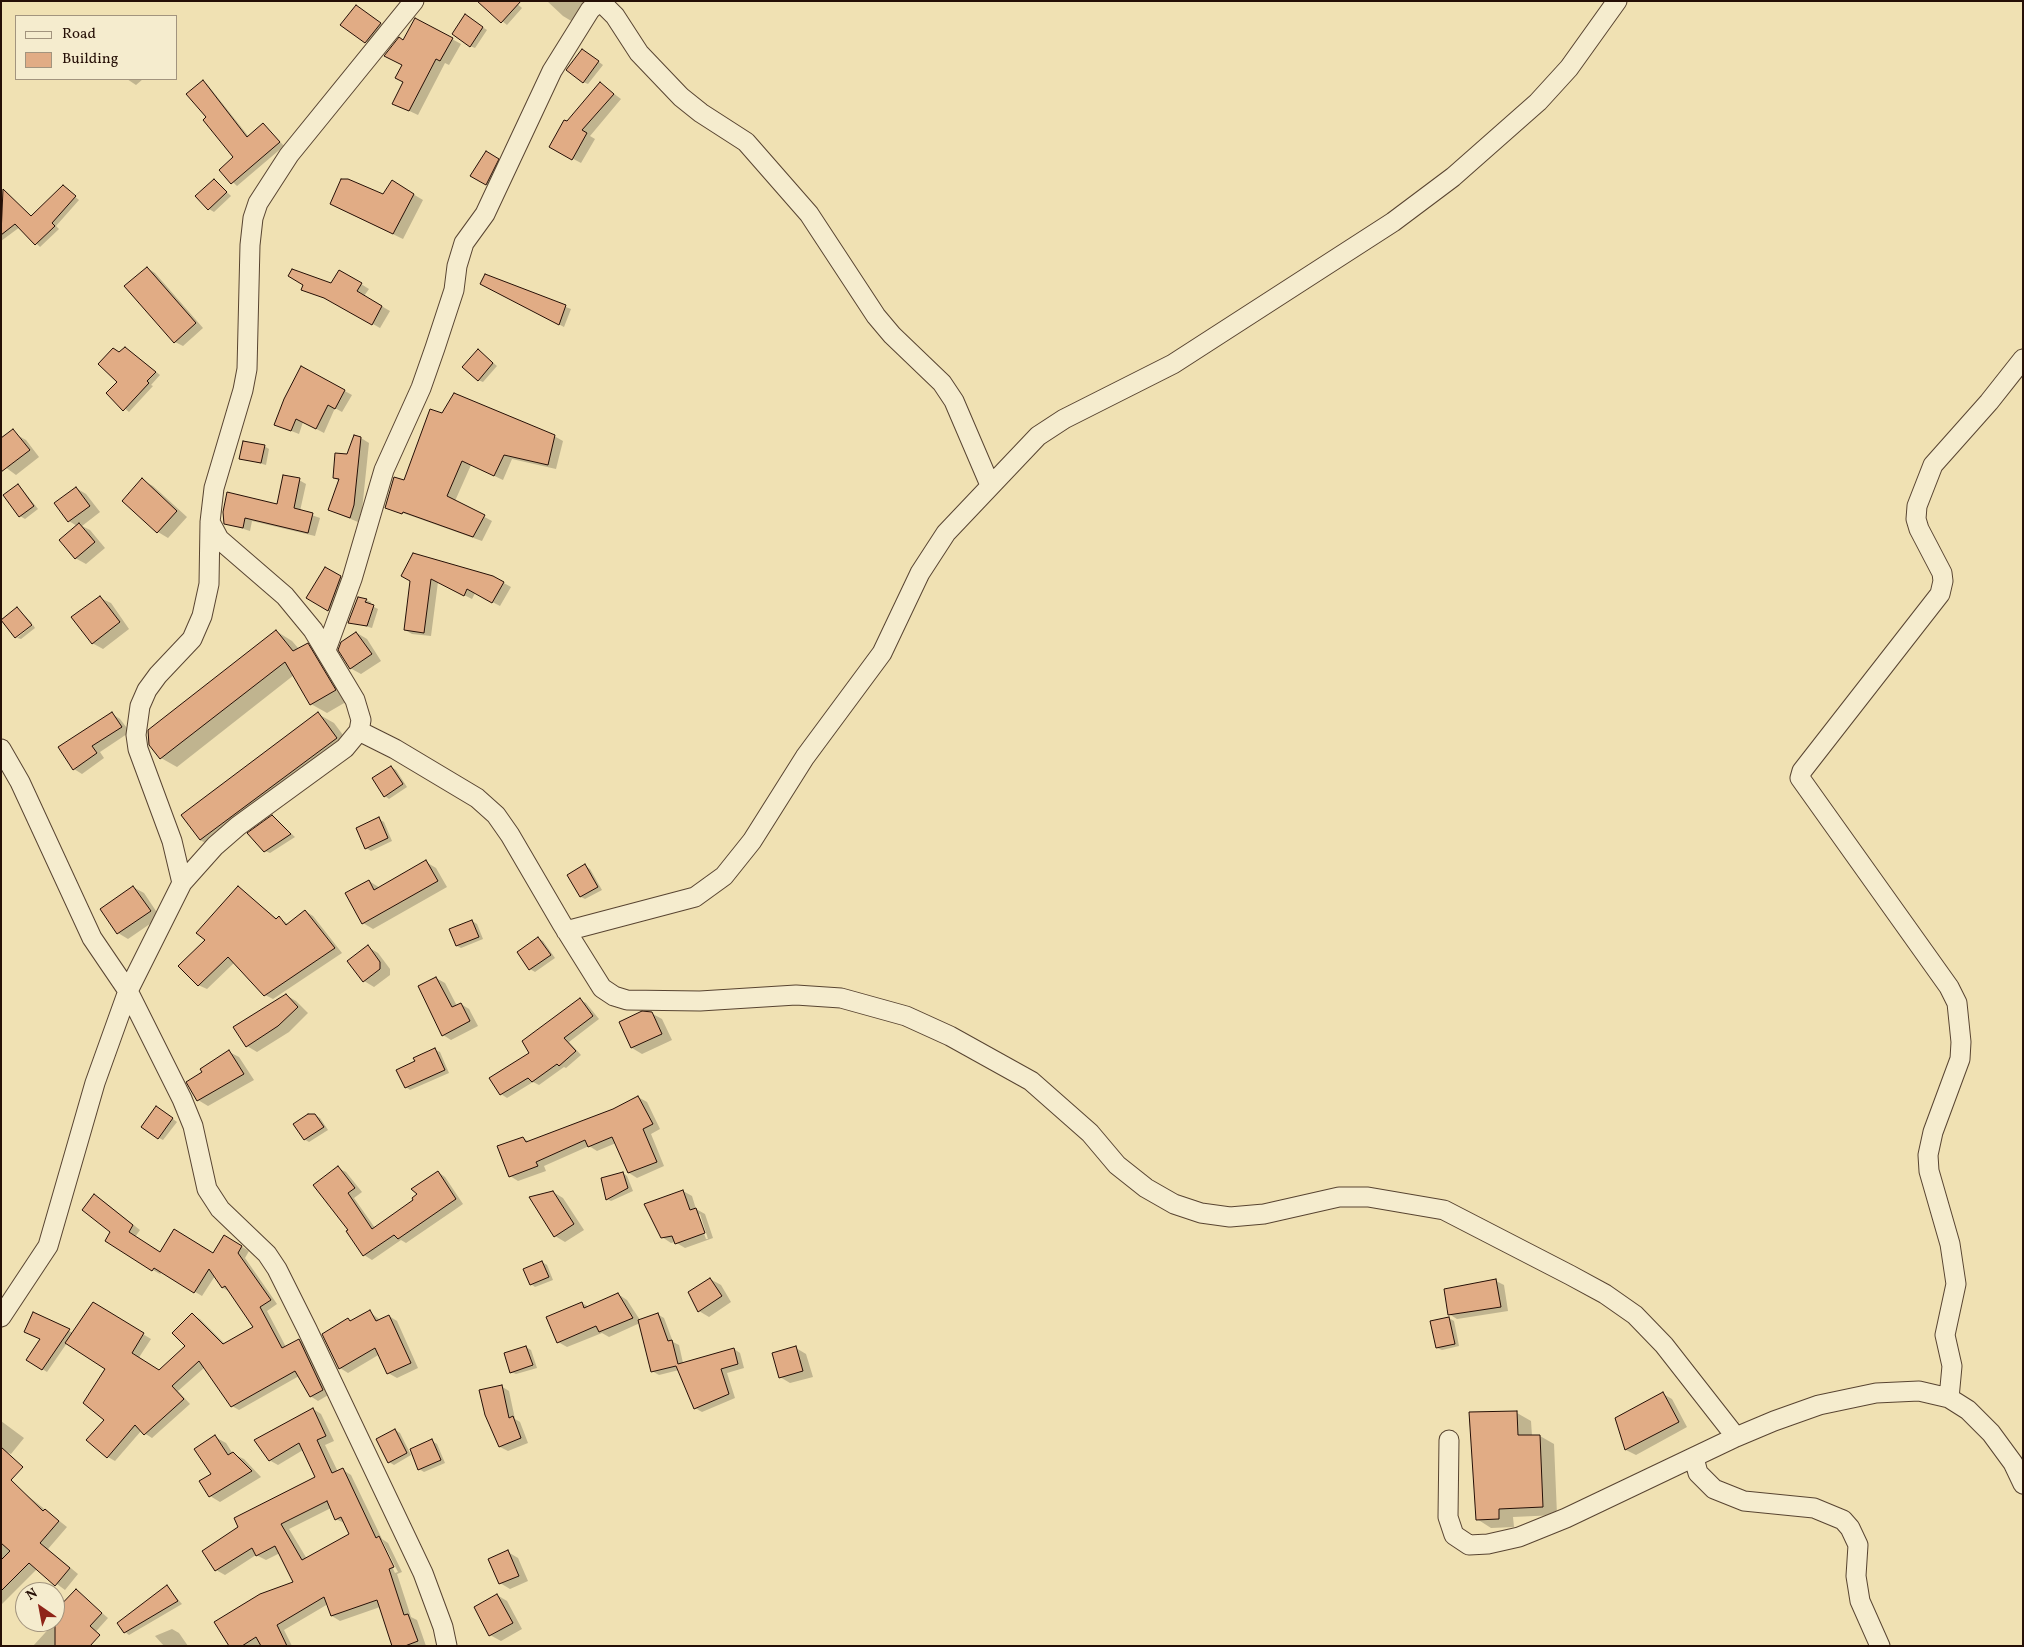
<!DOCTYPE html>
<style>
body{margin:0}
#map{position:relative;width:2024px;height:1647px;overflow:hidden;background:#f0e1b3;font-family:Vollkorn,serif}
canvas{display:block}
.frame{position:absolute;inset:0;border:2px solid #250f06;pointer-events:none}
.legend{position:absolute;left:15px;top:15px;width:162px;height:65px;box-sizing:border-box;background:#f5ecce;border:1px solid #a2947e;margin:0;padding:6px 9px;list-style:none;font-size:15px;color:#250f06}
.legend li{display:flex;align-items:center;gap:10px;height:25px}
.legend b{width:25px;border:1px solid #a2947e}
.north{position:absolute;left:15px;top:1582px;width:50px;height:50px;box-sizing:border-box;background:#f5ecce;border:1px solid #a2947e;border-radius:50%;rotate:327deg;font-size:14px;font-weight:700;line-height:20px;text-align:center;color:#250f06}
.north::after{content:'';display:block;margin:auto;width:18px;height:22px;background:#8f2418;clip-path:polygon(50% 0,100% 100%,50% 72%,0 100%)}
</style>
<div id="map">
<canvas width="2024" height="1647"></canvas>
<div class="frame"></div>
<ul class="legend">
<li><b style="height:6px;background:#f5ecce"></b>Road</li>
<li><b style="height:14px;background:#e1ac85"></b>Building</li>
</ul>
<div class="north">N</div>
</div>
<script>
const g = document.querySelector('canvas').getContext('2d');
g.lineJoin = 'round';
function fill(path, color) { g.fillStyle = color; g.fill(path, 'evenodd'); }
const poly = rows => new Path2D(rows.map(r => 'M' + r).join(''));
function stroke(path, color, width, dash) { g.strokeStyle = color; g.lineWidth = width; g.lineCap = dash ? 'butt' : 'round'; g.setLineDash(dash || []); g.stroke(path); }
fill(poly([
 [514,1,522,8,507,25,487,9],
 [547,1,583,1,589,7,573,22,563,16],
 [356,6,391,30,376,48,342,25],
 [470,19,487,30,475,48,470,46],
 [452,39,461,44,449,65,445,63,418,115,403,108,404,41],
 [583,50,603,65,588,84,583,82],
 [127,79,143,79,136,85],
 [203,82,207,84,249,137,263,124,284,146,237,186,220,170,235,157,208,117],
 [601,84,621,99,590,136,595,139,581,163,551,147],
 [486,152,508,166,497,190,472,175],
 [214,180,231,196,214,212,209,209],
 [63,187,79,200,56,226,59,229,40,247,20,227,1,241,3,191,32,217],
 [401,187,423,200,403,239,340,209,383,196],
 [147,268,155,273,203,328,183,346,175,342],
 [340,271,369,289,364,296,390,311,380,328,334,302,303,290,304,285,332,284],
 [485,276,571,309,564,327,482,284],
 [478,350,497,366,483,382,478,380],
 [130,351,160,375,151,385,153,386,129,412,107,393,119,382,118,352],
 [301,367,352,395,342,412,335,408,324,433,303,422,299,434,276,425],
 [442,415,554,436,563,441,556,469,512,459,503,480,471,465,455,501,492,521,482,541,386,507,405,482],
 [15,434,26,440,39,457,16,475,1,464],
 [361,438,369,443,362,510,358,522,329,510,340,481,334,478],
 [264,446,269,449,266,465,241,458],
 [142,480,153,486,187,517,168,538,158,532],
 [299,480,306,484,300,511,320,518,315,536,252,521,250,531,225,523,223,520,228,494,278,505],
 [18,486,22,489,38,509,25,519,20,516,5,496],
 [76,488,86,494,100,512,82,526,90,530,105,548,86,564,75,558,77,526,69,521,55,504],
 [326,568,351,583,339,615,308,597],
 [402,576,493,577,511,587,500,606,475,593,472,599,438,582,431,636,412,634,405,630,411,581],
 [100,598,111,603,129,629,103,649,92,643],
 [366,600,371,602,370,605,378,609,372,628,350,622],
 [17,608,32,623,16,636],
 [33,625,35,628,21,639,17,638],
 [276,631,292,641,299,649,308,644,324,654,351,699,327,713,311,704,294,675,177,767,161,758],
 [357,633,367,639,381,661,361,674,350,668],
 [112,714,120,719,130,732,100,752,104,758,82,774,74,769],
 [318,714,334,723,352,747,216,849,200,840],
 [391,767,396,770,407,787,389,799,385,796],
 [272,816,295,837,270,853,265,851],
 [379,819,384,822,392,841,371,851,366,848],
 [426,862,436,868,447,887,373,929,363,923,369,881,380,888],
 [585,866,590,869,602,890,585,899,581,897],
 [133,887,144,893,160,917,128,939,118,933],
 [238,887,277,919,279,918,288,924,305,911,313,916,342,953,273,999,265,995,235,962,207,989,198,985,207,940],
 [472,921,477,924,483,939,461,948,457,946],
 [538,938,543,941,555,958,535,972,530,969],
 [368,947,378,953,390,969,390,975,374,987,364,981],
 [436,978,445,983,457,1006,461,1004,469,1009,478,1026,451,1040,443,1035],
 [286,995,296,1001,308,1013,289,1032,257,1052,247,1046],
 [580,1000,586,1003,599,1019,569,1042,581,1055,566,1068,564,1067,539,1085,533,1082,507,1098,501,1094,530,1053],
 [651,1013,662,1019,672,1040,642,1054,632,1048],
 [435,1050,440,1052,449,1073,410,1090,406,1087],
 [229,1052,239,1057,254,1080,208,1106,198,1100,204,1072],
 [638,1097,647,1102,660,1129,651,1134,664,1166,637,1178,629,1173,616,1143,597,1151,589,1146,544,1166,546,1171,518,1181,510,1176,523,1138,530,1142,613,1110],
 [161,1110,177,1122,163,1140,159,1138],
 [315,1115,320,1118,328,1130,309,1142,304,1139],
 [338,1168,346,1172,362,1192,354,1198,375,1228,415,1200,438,1172,445,1177,463,1204,406,1243,401,1240,372,1260,364,1255,348,1231,350,1230],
 [623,1173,627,1176,633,1191,611,1201,607,1199],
 [683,1191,692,1196,696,1209,705,1214,713,1238,685,1248,675,1242,671,1243,662,1237],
 [697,1214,700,1214,708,1239,706,1239],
 [553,1192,563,1198,584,1230,565,1242,555,1236],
 [102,1200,140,1230,135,1237,160,1253,213,1254,224,1236,249,1251,245,1258,277,1304,267,1311,286,1347,299,1340,306,1345,330,1394,318,1401,310,1396,299,1376,239,1410,232,1406,205,1367,178,1391,190,1404,152,1438,141,1431,115,1461,108,1457,107,1369,67,1343,47,1372,28,1360,41,1339,34,1314,73,1333,93,1304,151,1339,138,1359,159,1371,187,1346,193,1315,200,1319,225,1344,255,1328,230,1292,223,1288,215,1276,202,1296,162,1272,160,1274,153,1270,112,1232],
 [542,1262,547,1265,553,1280,535,1287,531,1284],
 [710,1279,721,1285,731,1302,709,1317,699,1311],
 [1496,1281,1504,1285,1508,1311,1457,1319,1449,1314],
 [618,1294,627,1300,640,1320,657,1314,664,1318,673,1342,679,1345,683,1363,734,1349,740,1353,744,1368,727,1373,735,1398,702,1412,695,1408,679,1370,659,1375,652,1371,640,1323,609,1337,602,1333,567,1347,558,1342,582,1303,589,1307],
 [370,1312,380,1320,389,1316,397,1321,418,1368,397,1378,388,1373,380,1354,348,1373,340,1368,348,1319,351,1321],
 [1449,1318,1454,1321,1459,1346,1442,1350,1437,1348],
 [526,1347,531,1350,537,1368,516,1374,511,1372],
 [796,1348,806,1354,813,1377,790,1383,780,1377],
 [501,1386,509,1391,515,1419,520,1422,528,1443,508,1451,500,1447,481,1391],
 [1663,1394,1672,1399,1687,1427,1636,1455,1626,1450,1616,1419],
 [313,1409,321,1414,334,1441,325,1445,338,1472,343,1470,351,1475,382,1539,388,1543,402,1572,397,1574,411,1617,417,1620,426,1646,394,1646,380,1607,340,1621,332,1616,328,1604,284,1630,292,1646,230,1646,295,1582,280,1553,266,1560,256,1555,225,1575,216,1570,204,1551,317,1477,303,1450,278,1465,269,1460],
 [331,1508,336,1519,346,1524,351,1534,307,1559,289,1529],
 [379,1540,382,1540,398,1572,395,1573],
 [1517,1413,1531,1421,1532,1436,1540,1436,1554,1444,1557,1515,1513,1517,1514,1527,1491,1528,1477,1519],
 [1,1421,24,1438,11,1454,1,1449],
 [395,1430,400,1433,411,1455,394,1465,389,1462],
 [215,1437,226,1443,233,1454,244,1459,261,1477,220,1502,210,1496],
 [432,1441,437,1444,445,1463,424,1472,419,1469],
 [13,1484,67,1527,48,1549,78,1574,65,1590,37,1569,1,1605,1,1492],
 [508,1552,518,1558,528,1581,510,1589,500,1583],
 [167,1587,182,1604,129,1635,125,1632],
 [76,1591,108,1618,91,1637,76,1646,33,1646,55,1622,55,1613],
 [497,1595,507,1601,522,1629,501,1641,490,1635],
 [172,1629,179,1633,188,1646,164,1646,155,1636]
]), '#0003');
const building = poly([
 [477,1,521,1,501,23,477,1],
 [356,5,381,23,365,43,340,25,356,5],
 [465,14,483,27,470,47,452,34,465,14],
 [415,18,453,38,440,61,436,59,409,111,392,104,403,82,395,78,402,65,384,56,399,37,403,40,415,18],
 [582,49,599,61,583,83,566,70,582,49],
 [203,80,247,137,263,123,280,142,231,184,219,170,233,157,203,120,206,117,186,94,203,80],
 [600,82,614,94,582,130,587,133,572,160,549,147,564,120,567,121,600,82],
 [486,151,499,159,486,185,470,176,486,151],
 [214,179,227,192,208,210,195,196,214,179],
 [341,179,348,179,383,194,392,180,414,194,393,234,330,204,341,179],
 [63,185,76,196,52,223,55,226,35,245,15,224,1,235,3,189,31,216,63,185],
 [147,267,196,323,174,343,124,286,147,267],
 [292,269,331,283,339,270,362,283,357,291,382,306,372,325,324,298,301,290,303,285,288,276,292,269],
 [485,274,566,305,559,325,480,284,485,274],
 [125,347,156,372,147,381,149,383,123,411,106,393,117,382,98,364,113,348,119,352,125,347],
 [478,349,493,363,478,381,462,367,478,349],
 [301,366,345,390,335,409,328,405,316,429,296,419,291,431,274,425,284,399,301,366],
 [454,393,555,435,548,465,504,455,494,476,462,461,447,496,485,515,473,537,403,512,402,514,385,508,394,477,404,480,430,409,442,413,454,393],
 [13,429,30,450,1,472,1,438,13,429],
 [354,435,361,437,354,505,350,518,328,510,339,479,333,478,335,453,347,454,354,435],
 [243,441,265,445,261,463,239,459,243,441],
 [283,475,300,478,294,508,313,513,308,533,245,518,243,528,224,524,223,512,227,492,277,504,283,475],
 [142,478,177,511,157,533,122,501,142,478],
 [18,484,34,506,19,517,3,495,18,484],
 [76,487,90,506,68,522,54,503,76,487],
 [79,523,95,542,75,559,59,540,79,523],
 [413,553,493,576,504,582,492,603,467,589,464,596,431,579,424,633,404,630,410,581,401,576,413,553],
 [325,567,341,576,328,611,306,598,325,567],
 [100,596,120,622,92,644,71,617,100,596],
 [358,597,367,599,365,602,374,605,367,626,348,623,358,597],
 [17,607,32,625,15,638,1,620,17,607],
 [276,630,293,651,308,643,336,690,310,705,285,662,160,759,149,745,148,730,276,630],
 [356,632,372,654,350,669,338,650,341,642,356,632],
 [112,712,122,727,92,746,97,753,73,770,58,747,112,712],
 [318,712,337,738,200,840,181,815,318,712],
 [391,766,403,784,384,797,372,778,391,766],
 [272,815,291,834,264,852,247,833,272,815],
 [379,817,388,838,365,849,356,828,379,817],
 [426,860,438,881,362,924,345,893,369,880,374,890,426,860],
 [585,864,598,887,580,897,567,875,585,864],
 [133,886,151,911,117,934,100,909,133,886],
 [238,886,276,919,279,916,286,925,305,910,335,948,264,996,228,957,198,986,178,966,205,940,196,933,238,886],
 [472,920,479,937,456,946,449,929,472,920],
 [538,937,551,955,529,970,517,952,538,937],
 [368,945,380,962,380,969,363,982,347,961,368,945],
 [436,977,452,1007,461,1003,470,1021,442,1036,418,986,436,977],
 [286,994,298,1007,278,1026,246,1047,233,1027,286,994],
 [580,998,593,1016,564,1038,576,1051,559,1066,557,1064,532,1082,528,1078,500,1095,489,1078,529,1053,522,1041,580,998],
 [642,1011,652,1012,662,1034,631,1048,619,1022,642,1011],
 [435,1048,445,1070,405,1088,396,1070,415,1061,413,1058,435,1048],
 [229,1050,244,1074,197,1101,186,1082,202,1072,200,1069,229,1050],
 [638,1096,653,1124,643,1129,657,1162,628,1173,612,1137,588,1147,585,1140,536,1162,538,1166,509,1177,497,1146,523,1137,526,1142,613,1109,638,1096],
 [156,1106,173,1118,158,1139,141,1127,156,1106],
 [308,1114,315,1114,324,1127,304,1140,293,1124,308,1114],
 [338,1166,355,1188,348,1193,372,1229,413,1200,412,1198,417,1194,411,1189,438,1171,456,1199,398,1239,394,1235,363,1256,346,1231,348,1230,313,1185,338,1166],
 [623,1172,628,1188,606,1200,601,1178,623,1172],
 [683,1190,690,1210,696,1208,705,1233,675,1244,672,1236,661,1238,644,1204,683,1190],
 [553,1191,574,1224,554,1237,529,1197,553,1191],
 [94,1194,133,1225,129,1232,160,1252,174,1229,213,1253,224,1235,242,1246,238,1253,271,1300,260,1307,282,1348,299,1339,323,1390,310,1397,295,1371,231,1407,199,1361,172,1386,184,1399,144,1435,135,1425,107,1458,86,1440,104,1420,83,1403,105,1369,65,1343,93,1302,144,1333,132,1353,159,1370,185,1346,172,1333,192,1313,223,1344,253,1327,225,1286,222,1288,209,1269,194,1293,154,1268,152,1271,105,1241,110,1232,82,1210,94,1194],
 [542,1261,549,1277,530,1285,523,1269,542,1261],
 [710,1278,722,1296,698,1312,688,1292,710,1278],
 [1496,1279,1501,1307,1448,1315,1444,1289,1496,1279],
 [618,1293,633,1318,599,1332,596,1326,557,1343,546,1317,582,1302,584,1308,618,1293],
 [370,1310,376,1321,389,1315,411,1363,387,1374,375,1348,339,1369,322,1334,348,1318,350,1321,370,1310],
 [33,1312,70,1329,42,1370,26,1360,40,1339,24,1332,33,1312],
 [658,1313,668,1341,672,1340,678,1364,734,1348,738,1364,721,1369,729,1394,694,1409,676,1366,651,1372,638,1320,658,1313],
 [1449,1317,1455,1344,1436,1348,1430,1321,1449,1317],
 [526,1346,533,1365,510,1373,504,1353,526,1346],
 [796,1346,803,1371,779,1378,772,1353,796,1346],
 [502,1385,509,1418,513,1416,521,1438,499,1447,485,1415,479,1390,502,1385],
 [1663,1392,1679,1422,1625,1450,1615,1418,1663,1392],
 [313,1408,326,1436,317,1440,332,1473,343,1468,376,1538,379,1536,394,1567,389,1569,404,1615,408,1614,418,1641,405,1646,392,1646,377,1600,331,1616,324,1597,277,1625,287,1646,261,1646,256,1637,242,1646,229,1646,214,1622,260,1594,293,1582,275,1546,256,1556,252,1548,215,1571,202,1551,238,1527,234,1518,315,1477,299,1443,269,1461,254,1440,313,1408],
 [327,1501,335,1520,341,1517,349,1534,302,1560,281,1524,327,1501],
 [1517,1411,1518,1435,1540,1435,1543,1507,1499,1509,1499,1519,1476,1520,1469,1412,1517,1411],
 [395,1429,407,1453,388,1463,376,1439,395,1429],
 [215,1435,228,1455,233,1452,252,1471,209,1497,199,1481,211,1474,194,1449,215,1435],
 [432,1439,441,1460,418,1470,410,1449,432,1439],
 [1,1447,23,1467,11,1480,43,1511,45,1509,59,1521,40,1543,70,1568,55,1586,29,1563,1,1591,1,1560,10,1551,1,1543,1,1447],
 [508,1550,519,1576,499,1584,488,1559,508,1550],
 [167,1585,178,1601,124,1633,117,1623,167,1585],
 [76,1589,102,1613,90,1626,100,1635,90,1646,55,1646,55,1611,76,1589],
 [497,1594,513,1623,489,1636,474,1607,497,1594]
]);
fill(building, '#e1ac85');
stroke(building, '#250f06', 1);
const street = poly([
 [326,650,352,579,384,470,421,388,435,348,454,290,457,266,464,243,485,214,552,71,590,10,600,1,615,16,639,53,681,97,701,113,746,142,809,214,876,316,892,335,942,383,954,401,990,485],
 [359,731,395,749,477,798,496,815,510,835,562,924,602,988,614,996,627,1000,700,1001,796,995,841,998,906,1016,950,1036,1031,1081,1090,1133,1117,1165,1146,1188,1174,1204,1201,1213,1230,1217,1264,1214,1339,1197,1368,1197,1444,1210,1570,1275,1605,1294,1635,1315,1664,1345,1736,1437],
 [1,749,20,782,92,938,128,991,182,1099,193,1126,207,1189,220,1209,267,1254,277,1269,307,1329,423,1573,443,1627,447,1646],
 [182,883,172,841,138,749,136,735,140,706,147,690,158,675,192,639,202,616,209,584,210,523],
 [566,931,695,897,724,876,752,841,805,757,882,653,920,573,946,533,1038,436,1064,419,1173,364,1393,222,1453,177,1538,102,1569,68,1617,1],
 [1,1317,48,1246,95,1083,128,991,182,883,215,846,238,826,345,748,359,731,361,720,355,700,313,630,285,596,219,539,210,522,214,488,243,390,247,369,250,245,253,218,258,203,289,155,414,1],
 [1949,1398,1952,1366,1945,1335,1956,1284,1950,1244,1929,1171,1928,1155,1933,1132,1960,1059,1961,1042,1957,1003,1949,987,1800,778,1802,771,1940,594,1943,581,1942,573,1919,529,1916,519,1917,506,1933,465,1989,402,2023,359],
 [1449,1440,1448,1517,1454,1535,1469,1545,1488,1544,1519,1537,1566,1518,1736,1437,1774,1421,1819,1405,1876,1393,1919,1391,1949,1398,1968,1410,1991,1433,2013,1463,2023,1484],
 [1694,1458,1698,1473,1714,1489,1744,1501,1814,1508,1843,1520,1850,1528,1858,1545,1856,1576,1860,1601,1880,1646]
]);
stroke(street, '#584431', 21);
stroke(street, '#f5ecce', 19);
</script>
